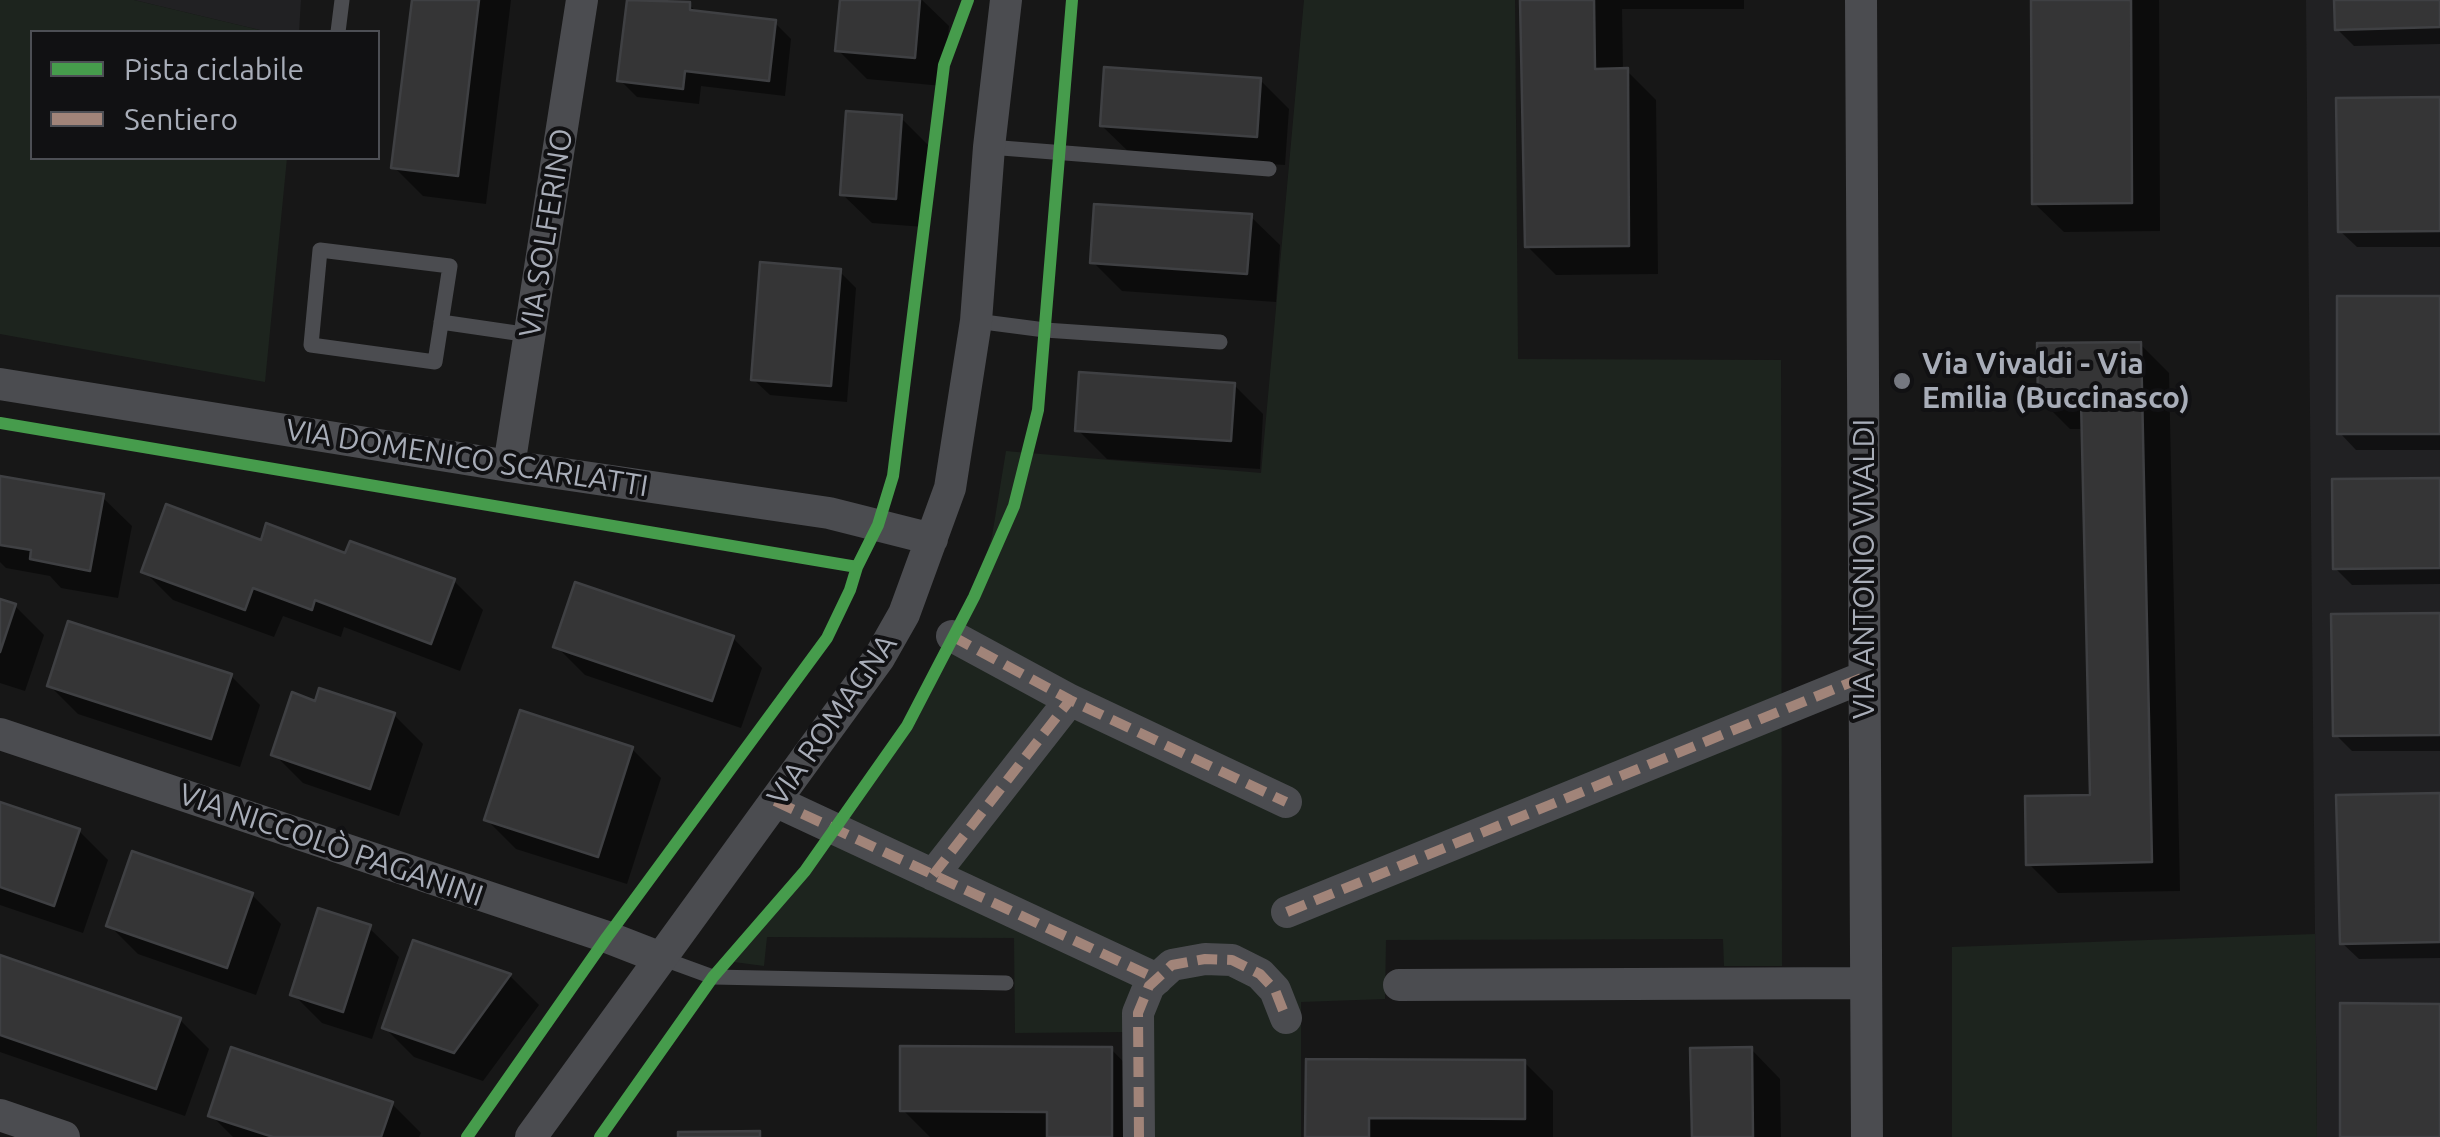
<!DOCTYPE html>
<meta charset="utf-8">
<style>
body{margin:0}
#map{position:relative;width:2440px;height:1137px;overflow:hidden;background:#171717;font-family:Ubuntu,sans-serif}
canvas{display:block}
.legend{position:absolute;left:30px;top:30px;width:350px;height:130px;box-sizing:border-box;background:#111113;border:2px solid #4d4f55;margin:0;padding:12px 18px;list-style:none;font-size:30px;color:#a8adb8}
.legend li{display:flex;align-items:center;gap:20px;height:50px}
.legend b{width:50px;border:2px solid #4d4f55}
</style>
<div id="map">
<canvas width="2440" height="1137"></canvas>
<ul class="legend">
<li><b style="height:12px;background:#469c4c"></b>Pista ciclabile</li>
<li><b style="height:12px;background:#a18479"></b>Sentiero</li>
</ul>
</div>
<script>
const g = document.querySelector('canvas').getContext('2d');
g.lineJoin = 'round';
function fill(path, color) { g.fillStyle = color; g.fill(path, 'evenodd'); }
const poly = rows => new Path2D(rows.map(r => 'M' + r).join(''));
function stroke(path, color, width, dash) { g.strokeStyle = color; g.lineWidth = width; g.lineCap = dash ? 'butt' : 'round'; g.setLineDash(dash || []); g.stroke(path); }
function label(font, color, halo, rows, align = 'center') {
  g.font = font + ' Ubuntu,sans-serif'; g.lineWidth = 8; g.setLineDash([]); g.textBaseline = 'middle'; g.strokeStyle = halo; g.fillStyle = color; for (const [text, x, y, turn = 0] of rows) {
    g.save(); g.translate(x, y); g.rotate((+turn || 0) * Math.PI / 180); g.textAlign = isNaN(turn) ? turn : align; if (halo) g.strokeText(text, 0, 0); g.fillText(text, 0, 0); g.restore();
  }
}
fill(poly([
 [134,0,301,0,299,32,268,32],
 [2306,0,2440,0,2440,1137,2317,1137]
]), '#212123');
fill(poly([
 [0,0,134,0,268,32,32,32,32,158,287,158,265,382,0,334],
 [1304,0,1515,0,1518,359,1781,360,1782,966,1724,966,1723,939,1386,940,1385,999,1301,1002,1301,1137,1129,1137,1128,1032,1015,1033,1014,938,767,937,764,966,734,962,829,840,907,726,974,597,992,536,1006,451,1261,473],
 [2315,934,2317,1137,1952,1137,1952,947]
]), '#1d241e');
fill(poly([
 [414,0,511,0,486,204,423,196,394,167],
 [629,0,654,0,689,4,698,14,775,23,791,39,785,96,701,86,699,104,637,97,620,80],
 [842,0,922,0,949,26,943,86,867,79,838,50],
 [1523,0,1744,0,1744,9,1622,9,1623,71,1627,71,1656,100,1658,274,1556,275,1527,246],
 [2033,0,2159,0,2160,231,2064,232,2034,203],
 [2336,0,2440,0,2440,44,2354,46,2337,29],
 [1260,80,1289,109,1285,165,1132,155,1102,126],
 [2440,99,2440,247,2357,247,2340,231],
 [901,118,930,147,924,227,872,223,842,194],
 [1250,216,1280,245,1276,302,1122,291,1093,262],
 [840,272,856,288,847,402,770,395,753,379],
 [2440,298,2440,450,2356,450,2340,433],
 [2140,344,2169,373,2180,891,2058,893,2029,864,2092,797,2085,429,2070,429,2041,400],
 [1234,385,1263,414,1260,469,1107,459,1078,430],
 [0,478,102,497,132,526,118,598,61,588,50,576,6,568,0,562],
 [2440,481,2440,584,2352,585,2335,568],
 [262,543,346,556,454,581,483,610,460,671,344,627,341,637,283,616,274,637,173,600,144,571],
 [0,601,15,606,44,635,25,691,0,683],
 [2440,615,2440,751,2352,751,2336,735],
 [733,638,762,668,741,728,585,675,556,646],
 [231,676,260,705,240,767,78,714,49,685],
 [394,715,423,744,399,816,303,783,274,754],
 [632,749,661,778,627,884,516,849,487,820],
 [2440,795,2440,958,2359,959,2342,943],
 [0,804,79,831,108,860,83,933,0,905],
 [252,895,281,924,256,995,138,954,109,925],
 [369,928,399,957,372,1039,322,1023,293,994],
 [415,943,510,976,539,1005,483,1081,414,1057,385,1028],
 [0,958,180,1020,209,1049,185,1116,0,1052],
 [1111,1049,1140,1079,1140,1137,930,1137,903,1110],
 [1751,1049,1780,1079,1781,1137,1694,1137],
 [1524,1062,1553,1091,1553,1137,1308,1137],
 [392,1104,421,1133,419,1137,233,1137,211,1115]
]), '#0007');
const building = poly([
 [412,0,479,0,458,176,391,168,412,0],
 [627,0,690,2,690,10,776,20,769,81,685,71,683,89,617,81,627,0],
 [840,0,920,0,915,58,835,51,840,0],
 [1520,0,1594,0,1595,69,1628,68,1629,246,1525,247,1520,0],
 [2031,0,2131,0,2132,203,2032,204,2031,0],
 [2334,0,2440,0,2440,27,2335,30,2334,0],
 [1104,67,1261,78,1257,137,1100,126,1104,67],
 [2440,97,2440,231,2338,232,2336,98,2440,97],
 [846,111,902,115,896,199,840,195,846,111],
 [1094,204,1252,214,1247,274,1090,263,1094,204],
 [760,262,841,269,831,386,751,380,760,262],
 [2337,296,2440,296,2440,434,2337,434,2337,296],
 [2141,342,2152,862,2026,865,2025,796,2090,795,2081,400,2038,401,2037,343,2141,342],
 [1079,372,1235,383,1231,441,1075,431,1079,372],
 [0,476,104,494,90,571,30,559,31,550,0,545,0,476],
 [2440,478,2440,568,2333,569,2332,479,2440,478],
 [166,504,261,540,266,523,345,553,350,541,455,579,431,644,315,600,312,610,253,588,245,610,141,572,166,504],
 [575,582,734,636,712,701,553,647,575,582],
 [0,599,16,604,0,652,0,599],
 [2440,613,2440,735,2333,736,2331,614,2440,613],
 [68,621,232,674,211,739,47,686,68,621],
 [319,688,395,713,370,789,271,755,292,692,315,701,319,688],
 [520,710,633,747,598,857,484,820,520,710],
 [2440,793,2440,942,2340,944,2336,795,2440,793],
 [0,802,80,829,54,906,0,887,0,802],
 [132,851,253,893,227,968,106,926,132,851],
 [318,908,371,925,343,1012,290,995,318,908],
 [413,940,511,974,454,1053,382,1028,413,940],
 [0,955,181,1018,156,1089,0,1035,0,955],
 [2340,1003,2440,1004,2440,1137,2340,1137,2340,1003],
 [900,1046,1112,1047,1112,1137,1047,1137,1047,1112,900,1111,900,1046],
 [231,1047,393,1102,381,1137,273,1137,208,1116,231,1047],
 [1752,1047,1753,1137,1692,1137,1690,1048,1752,1047],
 [1306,1059,1525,1060,1525,1119,1369,1118,1369,1137,1305,1137,1306,1059],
 [760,1131,760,1137,678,1137,678,1132,760,1131]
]);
fill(building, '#353536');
stroke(building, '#3f4043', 2.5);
stroke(poly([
 [338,32,342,0],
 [989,147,1269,169],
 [320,250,450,266,435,362,311,345,320,250],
 [976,321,1045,330,1220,342],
 [441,322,530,335],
 [661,958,713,977,1006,983]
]), '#4b4c50', 15);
stroke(poly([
 [1861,0,1867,1137],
 [0,384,509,466,829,513,932,539],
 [509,466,582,0],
 [952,636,1070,700,1286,802],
 [0,734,607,937,661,958],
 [775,801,1157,979],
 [933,875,1070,700],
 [1287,912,1864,677],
 [1399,985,1866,983],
 [0,1115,64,1137],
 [531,1137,879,658,904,614,950,488,976,321,989,147,1006,0],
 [1139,1137,1138,1013,1149,986,1172,965,1205,959,1232,960,1260,974,1275,990,1286,1018]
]), '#4b4c50', 32);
stroke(poly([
 [952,636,1070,700,1286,802],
 [775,801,1157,979],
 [933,875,1070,700],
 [1287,912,1864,677],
 [1139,1137,1138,1013,1149,986,1172,965,1205,959,1232,960,1260,974,1275,990,1286,1018]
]), '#a18479', 10, [20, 10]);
stroke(poly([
 [0,423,857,567],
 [467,1137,607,937,827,638,850,590,857,567,878,525,893,476,944,65,968,0],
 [600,1137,713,977,805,871,907,726,974,597,1014,506,1038,410,1072,0]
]), '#469c4c', 12);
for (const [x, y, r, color] of [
 [1902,381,10,"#757880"]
]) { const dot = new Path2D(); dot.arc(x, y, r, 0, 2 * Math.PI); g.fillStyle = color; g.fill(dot); stroke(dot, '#111113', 4); }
label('30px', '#a8adb8', '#111113', [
 ["VIA SOLFERINO",546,233,-81],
 ["VIA DOMENICO SCARLATTI",467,458,9],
 ["VIA ANTONIO VIVALDI",1864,569,-90],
 ["VIA ROMAGNA",832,720,-55],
 ["VIA NICCOLÒ PAGANINI",331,845,19]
]);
label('bold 30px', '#a8adb8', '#111113', [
 ["Via Vivaldi - Via",1922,364],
 ["Emilia (Buccinasco)",1922,398]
], 'left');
</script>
